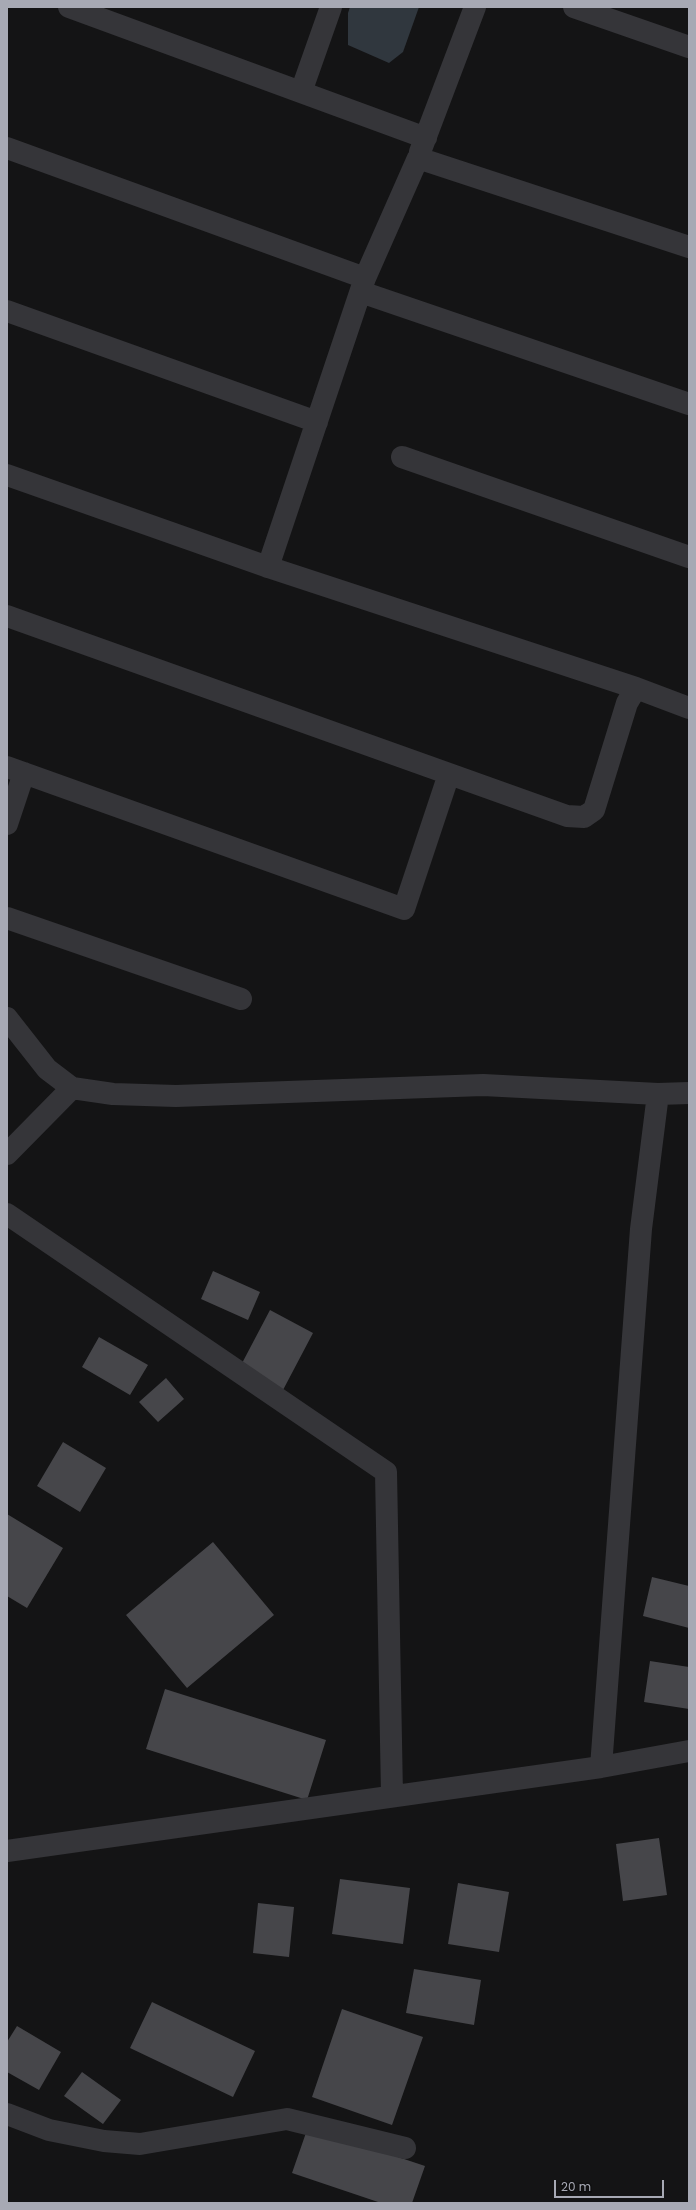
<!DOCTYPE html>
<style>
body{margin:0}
#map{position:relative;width:696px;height:2210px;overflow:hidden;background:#141415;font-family:Poppins,sans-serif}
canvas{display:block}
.frame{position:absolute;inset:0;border:8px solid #a7a9b4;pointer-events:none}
.scale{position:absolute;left:554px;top:2180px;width:110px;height:18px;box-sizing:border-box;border:2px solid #a7a9b4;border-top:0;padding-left:5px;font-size:12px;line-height:14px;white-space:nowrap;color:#a7a9b4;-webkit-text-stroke:3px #0f0f10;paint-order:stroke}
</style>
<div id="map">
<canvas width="696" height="2210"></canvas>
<div class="frame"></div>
<div class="scale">20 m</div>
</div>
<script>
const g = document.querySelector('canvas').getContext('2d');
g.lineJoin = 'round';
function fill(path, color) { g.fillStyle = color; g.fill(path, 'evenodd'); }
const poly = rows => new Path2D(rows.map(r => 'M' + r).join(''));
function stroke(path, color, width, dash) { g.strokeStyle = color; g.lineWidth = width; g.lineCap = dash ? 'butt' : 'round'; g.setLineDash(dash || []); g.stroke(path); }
fill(poly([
 [350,7,419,7,403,52,389,63,348,45,348,13]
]), '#30373e');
fill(poly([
 [213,1271,260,1292,248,1320,201,1299],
 [270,1310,313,1333,283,1390,240,1367],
 [99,1337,148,1365,130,1395,82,1367],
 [166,1378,184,1399,158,1422,139,1402],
 [63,1442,106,1468,80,1512,37,1486],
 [7,1514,63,1548,27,1608,7,1596],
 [213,1542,274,1615,187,1688,126,1615],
 [652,1577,689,1586,689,1628,643,1616],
 [650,1661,689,1667,689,1709,644,1702],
 [165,1689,326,1740,307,1800,146,1749],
 [659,1838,667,1895,623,1901,616,1844],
 [340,1879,410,1888,403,1944,332,1934],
 [458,1883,509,1892,499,1952,448,1944],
 [258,1903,294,1907,289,1957,253,1953],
 [414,1969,481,1980,474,2025,406,2013],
 [152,2002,255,2051,233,2097,130,2048],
 [342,2009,423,2037,392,2125,312,2097],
 [17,2026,61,2052,39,2090,7,2072,7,2042],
 [82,2072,121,2100,103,2124,64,2096],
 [308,2127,425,2166,412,2203,381,2203,292,2173]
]), '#46464a');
stroke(poly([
 [69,7,426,138],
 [574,7,689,47],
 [301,92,331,7],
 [7,148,365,278],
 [420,152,475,7],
 [361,292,689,404],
 [7,311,317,422],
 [402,457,689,557],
 [7,475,268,567,636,688],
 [268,567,365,278,418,158,689,247],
 [7,616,567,816,584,817,594,810,627,703,636,688,689,708],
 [7,767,404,909,449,774],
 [7,824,24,773],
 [7,918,241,999],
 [7,1018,47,1069,72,1088,113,1094,176,1096,483,1085,658,1094,689,1093],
 [7,1154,72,1088],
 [7,1214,386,1472,392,1795],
 [601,1767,641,1229,658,1094],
 [7,1851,601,1767,689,1751],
 [7,2114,49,2130,104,2141,140,2144,287,2119,405,2148]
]), '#353539', 22);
</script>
